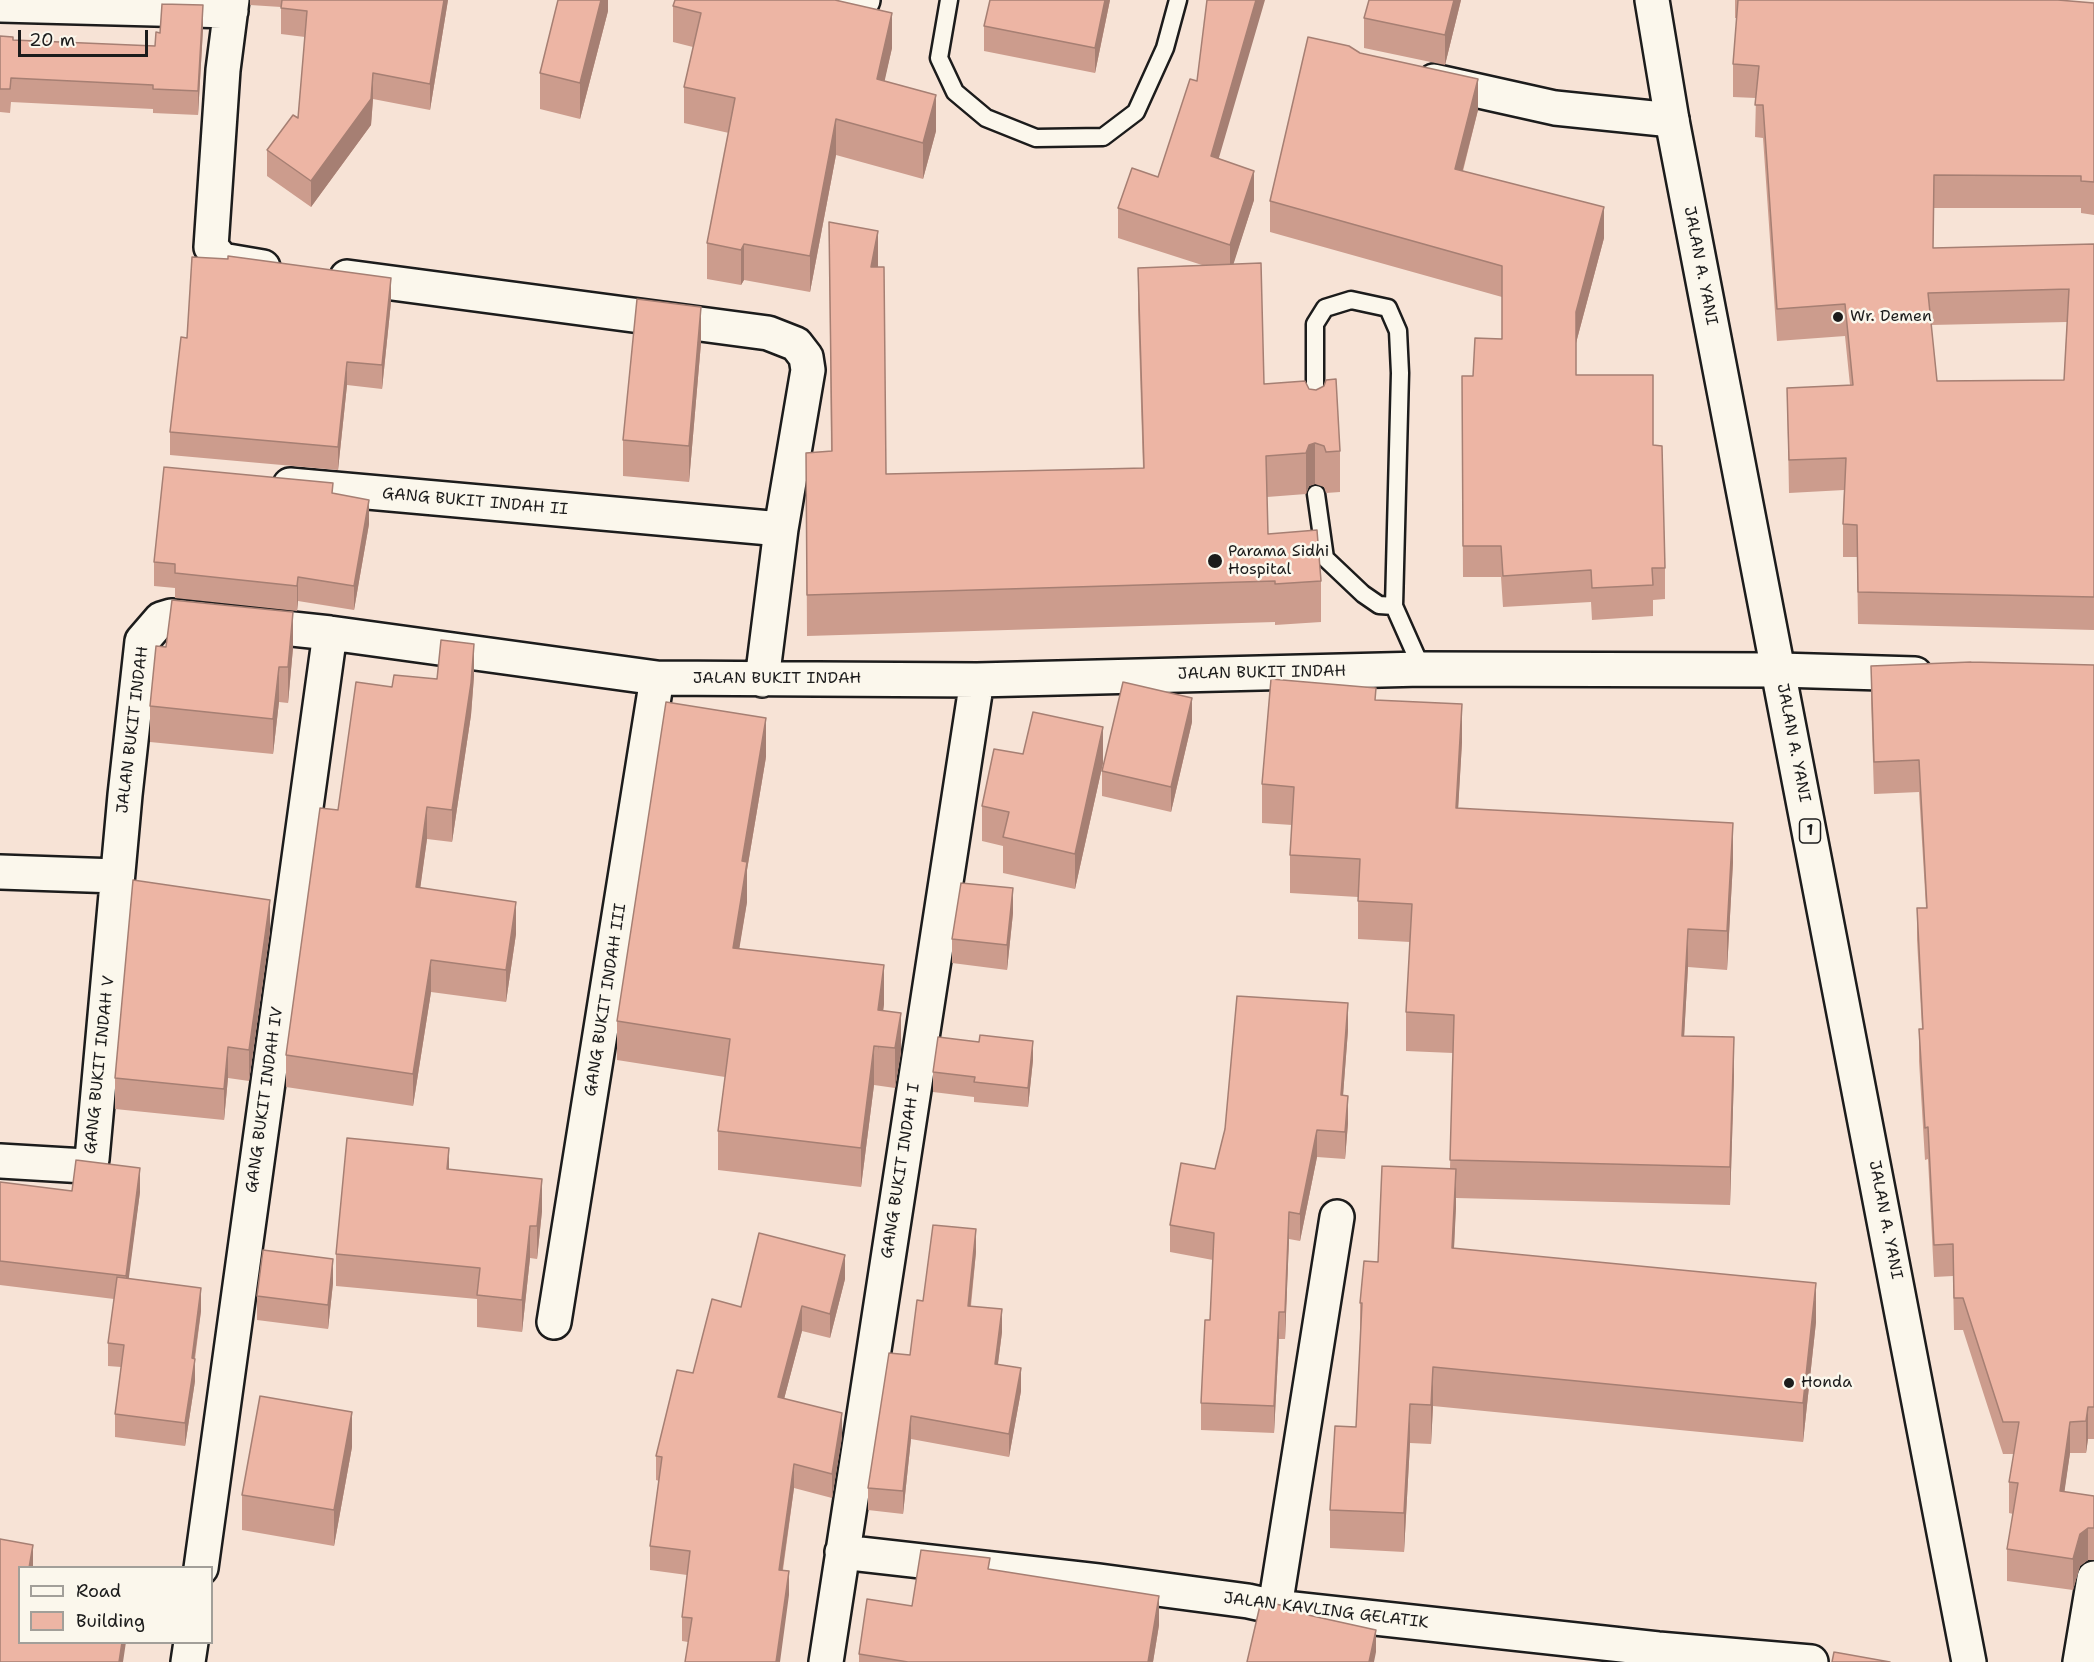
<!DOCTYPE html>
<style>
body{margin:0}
#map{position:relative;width:2094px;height:1662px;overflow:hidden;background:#f7e3d6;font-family:"Shantell Sans",sans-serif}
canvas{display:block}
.legend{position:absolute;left:18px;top:1566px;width:195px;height:78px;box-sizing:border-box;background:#fbf7ec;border:2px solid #a29f99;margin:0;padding:8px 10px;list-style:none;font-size:18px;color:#1c1c1c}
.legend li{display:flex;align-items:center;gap:12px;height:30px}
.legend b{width:30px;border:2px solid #a29f99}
.scale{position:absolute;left:18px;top:30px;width:130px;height:27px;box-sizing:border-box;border:3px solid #1c1c1c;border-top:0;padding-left:8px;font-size:18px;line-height:21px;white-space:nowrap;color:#1c1c1c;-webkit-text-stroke:4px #fbf7ec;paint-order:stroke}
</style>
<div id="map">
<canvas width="2094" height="1662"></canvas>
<ul class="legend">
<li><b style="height:8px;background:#fbf7ec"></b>Road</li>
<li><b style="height:16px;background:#edb5a4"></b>Building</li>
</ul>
<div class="scale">20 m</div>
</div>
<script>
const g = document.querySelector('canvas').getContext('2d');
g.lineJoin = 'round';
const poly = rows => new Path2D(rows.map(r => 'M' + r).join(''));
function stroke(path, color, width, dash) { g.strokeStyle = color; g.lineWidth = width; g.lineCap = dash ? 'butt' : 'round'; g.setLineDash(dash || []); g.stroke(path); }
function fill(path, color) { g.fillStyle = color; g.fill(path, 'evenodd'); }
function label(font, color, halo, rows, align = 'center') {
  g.font = font + ' "Shantell Sans",sans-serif'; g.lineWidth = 5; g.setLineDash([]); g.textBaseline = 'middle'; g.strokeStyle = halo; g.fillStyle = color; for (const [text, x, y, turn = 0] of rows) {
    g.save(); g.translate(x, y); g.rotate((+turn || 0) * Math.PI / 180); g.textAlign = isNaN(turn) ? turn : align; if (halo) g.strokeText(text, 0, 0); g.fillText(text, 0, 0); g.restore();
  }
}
const lane = poly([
 [949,0,939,58,955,92,986,118,1036,138,1103,137,1136,112,1165,48,1178,0],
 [1315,413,1315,324,1325,308,1351,300,1388,308,1398,331,1400,373,1394,606,1422,669],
 [1316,494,1325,558,1363,594,1379,605,1394,606]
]);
const street = poly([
 [232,0,223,70,211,247,222,260,263,267],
 [781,0,855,15,863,0],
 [0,5,231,11],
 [1434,81,1555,108,1672,120],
 [347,277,768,333,796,344,806,357,808,370,781,529,762,680],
 [290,485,781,529],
 [0,872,117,876],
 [0,1161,85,1166,92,1159,125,795,142,641,161,619,171,616,330,633,657,678,977,680,1422,669,1780,670,1915,674],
 [554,1322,657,678],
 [842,1552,1098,1581,1248,1601,1275,1607,1658,1649,1811,1662],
 [201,1568,330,633],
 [1275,1607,1337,1217],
 [188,1662,191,1642],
 [826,1662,977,680],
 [2080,1662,2094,1578]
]);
const highway = poly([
 [1652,0,1672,120,1969,1662]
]);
stroke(lane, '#1c1c1c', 21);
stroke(street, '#1c1c1c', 38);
stroke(highway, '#1c1c1c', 38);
stroke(lane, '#fbf7ec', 16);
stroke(street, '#fbf7ec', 33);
stroke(highway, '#fbf7ec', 33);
fill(poly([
 [250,0,448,0,430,110,373,99,371,125,311,207,267,176,267,150,298,118,305,37,281,34,281,7,250,5],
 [608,0,608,11,580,119,540,109,540,73],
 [1110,0,1095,73,984,51,984,26],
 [1461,0,1445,65,1364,48,1364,18],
 [1735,0,2058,0,2094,3,2094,215,2081,213,2081,208,1934,208,1933,248,2094,244,2094,630,1858,624,1857,557,1843,557,1843,524,1844,490,1789,493,1787,388,1850,385,1845,336,1777,341,1763,138,1755,137,1756,98,1733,97,1733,64,1737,18,1735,18],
 [2067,322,2064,380,1937,381,1931,325],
 [673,6,892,48,884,81,936,131,923,179,836,155,810,292,744,280,741,285,707,279,707,243,729,133,684,123,684,87,693,47,673,42],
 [203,29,198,115,153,113,153,109,11,102,10,113,0,112,0,36,13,40,155,46,160,33],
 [1360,53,1478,110,1463,171,1604,238,1576,343,1576,375,1653,445,1665,568,1665,599,1653,600,1653,616,1592,620,1591,602,1503,607,1501,577,1463,577,1462,376,1473,376,1502,339,1502,297,1270,232,1270,201],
 [1219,158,1254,200,1233,264,1264,384,1340,451,1340,492,1326,493,1324,487,1315,484,1309,486,1306,494,1267,497,1268,534,1321,581,1321,622,1275,625,1275,622,807,636,806,453,831,451,829,222,878,267,886,474,1143,469,1138,309,1138,268,1202,265,1118,238,1118,208,1158,177],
 [391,302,382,389,347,385,338,470,170,455,170,432,187,338],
 [701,343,689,482,623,476,623,440],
 [333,494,369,524,354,610,298,601,297,611,175,598,175,588,154,586,154,562],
 [166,647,293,648,288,703,279,702,273,754,150,742,150,706],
 [2094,665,2094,1439,2088,1439,2086,1453,2070,1453,2064,1492,2094,1496,2094,1560,2088,1560,2080,1566,2073,1590,2007,1581,2007,1549,2013,1514,2009,1513,2009,1482,2014,1454,2003,1454,1963,1330,1954,1330,1953,1276,1934,1277,1928,1159,1925,1160,1919,1061,1919,1029,1922,1029,1917,940,1917,908,1926,908,1919,792,1874,794,1871,698,1871,666],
 [474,676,471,715,452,842,427,839,420,888,516,934,506,1002,431,992,413,1106,286,1087,286,1055,392,687,437,679],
 [1376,700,1462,742,1458,808,1733,862,1727,970,1688,967,1684,1036,1734,1075,1730,1205,1456,1198,1454,1248,1816,1322,1803,1442,1433,1406,1431,1444,1410,1443,1404,1552,1330,1548,1330,1510,1356,1427,1360,1342,1360,1303,1378,1262,1450,1168,1453,1053,1406,1051,1406,1012,1410,942,1358,939,1358,897,1290,893,1290,855,1292,825,1262,823,1262,784],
 [1192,722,1171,812,1102,796,1102,771],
 [1023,754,1103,763,1075,889,1003,873,1003,846,982,841,982,806],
 [766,757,747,870,747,902,739,948,884,1004,883,1011,901,1052,895,1088,874,1085,861,1187,718,1170,718,1131,725,1077,617,1060,617,1021],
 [1013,913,1007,970,952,963,952,939],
 [270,931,249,1081,228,1078,224,1120,115,1109,115,1078],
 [1348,1030,1343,1095,1348,1123,1345,1159,1317,1157,1300,1241,1289,1239,1285,1339,1279,1339,1274,1433,1201,1430,1201,1403,1210,1320,1213,1260,1170,1252,1170,1225,1215,1169],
 [1033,1060,1028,1107,974,1102,974,1097,933,1092,933,1072],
 [449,1169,542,1211,537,1259,530,1258,522,1332,477,1327,477,1299,336,1286,336,1254],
 [0,1182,72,1191,140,1192,128,1279,201,1311,195,1359,195,1381,185,1446,115,1437,115,1414,121,1367,108,1366,108,1343,114,1299,0,1285],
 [976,1252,971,1306,1002,1332,998,1364,1021,1391,1009,1457,911,1439,903,1514,868,1510,868,1488,910,1355,923,1301],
 [845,1279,830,1338,802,1331,784,1399,842,1437,832,1498,794,1488,783,1570,789,1595,688,1642,682,1641,682,1617,687,1575,650,1570,650,1546,659,1481,656,1480,656,1456,693,1373,741,1307],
 [333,1283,328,1329,257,1320,257,1296],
 [352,1447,334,1546,242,1530,242,1495],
 [990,1570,1159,1625,1153,1662,859,1662,859,1654,912,1606]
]), '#cc9c8d');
fill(poly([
 [444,0,448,0,430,110,430,84],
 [601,0,608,0,608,11,580,119,580,83],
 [1105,0,1110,0,1095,73,1095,48],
 [1256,0,1265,0,1211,185,1211,156],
 [1454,0,1461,0,1445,65,1445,35],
 [203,5,203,29,198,115,198,91],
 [892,13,892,48,877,115,877,79],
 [373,73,373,99,371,125,311,207,311,181],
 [1478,79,1478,110,1455,200,1455,169],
 [936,95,936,131,923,179,923,143],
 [836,119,836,155,810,292,810,256],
 [1254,171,1254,200,1230,275,1230,245],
 [1604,207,1604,238,1576,343,1576,312],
 [878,231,878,272,871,267],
 [744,244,744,280,741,285,741,250],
 [391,278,391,302,382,389,382,365],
 [701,307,701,343,689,482,689,446],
 [347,362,347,385,338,470,338,447],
 [1315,443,1315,484,1309,486,1306,494,1306,453,1309,445],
 [369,500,369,524,354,610,354,586],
 [298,577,298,601,297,611,297,586],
 [293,612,293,648,288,703,288,667],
 [474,644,474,676,471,715,452,842,452,810],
 [279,667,279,702,273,754,273,719],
 [1192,698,1192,722,1171,812,1171,787],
 [1462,704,1462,742,1456,846,1456,808],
 [766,718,766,757,747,870,747,902,733,987,733,948,742,861],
 [1103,727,1103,763,1075,889,1075,854],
 [427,807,427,839,416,919,416,887],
 [1733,823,1733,862,1727,970,1727,931],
 [1013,888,1013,913,1007,970,1007,945],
 [270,900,270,931,249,1081,249,1050],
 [516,902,516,934,506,1002,506,970],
 [1688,929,1688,967,1682,1074,1682,1036],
 [431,960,431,992,413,1106,413,1074],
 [884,965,884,1004,878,1050,878,1010],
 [1348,1003,1348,1030,1341,1122,1341,1095],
 [901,1013,901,1052,895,1088,895,1048],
 [1734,1037,1734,1075,1730,1205,1730,1167],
 [1033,1041,1033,1060,1028,1107,1028,1088],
 [874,1046,874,1085,861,1187,861,1148],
 [228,1047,228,1078,224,1120,224,1089],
 [1348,1096,1348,1123,1345,1159,1345,1132],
 [1317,1130,1317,1157,1300,1241,1300,1214],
 [449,1148,449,1180,447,1169],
 [140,1168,140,1192,126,1300,126,1276],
 [1456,1169,1456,1208,1452,1287,1452,1248],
 [542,1179,542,1211,537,1259,537,1226],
 [1289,1212,1289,1239,1285,1339,1285,1312],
 [530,1226,530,1258,522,1332,522,1300],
 [976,1229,976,1252,968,1328,968,1306],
 [845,1255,845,1279,830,1338,830,1314],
 [333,1259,333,1283,328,1329,328,1305],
 [1816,1283,1816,1322,1803,1442,1803,1403],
 [201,1288,201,1311,194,1361,195,1359,195,1381,185,1446,185,1423,192,1358],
 [802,1306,802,1331,778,1422,778,1397],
 [1002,1309,1002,1332,995,1386,995,1364],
 [1279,1312,1279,1339,1274,1433,1274,1406],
 [1433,1367,1433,1406,1431,1444,1431,1405],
 [1021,1368,1021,1391,1009,1457,1009,1434],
 [1410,1404,1410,1443,1404,1552,1404,1513],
 [2088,1407,2088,1439,2086,1453,2086,1421],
 [352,1412,352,1447,334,1546,334,1510],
 [842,1413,842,1437,832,1498,832,1474],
 [911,1416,911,1439,903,1514,903,1491],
 [2070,1422,2070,1453,2060,1523,2060,1491],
 [794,1464,794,1488,779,1594,779,1570],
 [2088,1528,2088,1560,2080,1566,2073,1590,2073,1559,2080,1534],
 [33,1545,33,1568,29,1568],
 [789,1571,789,1595,780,1662,776,1662],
 [1159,1596,1159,1625,1153,1662,1148,1662],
 [1376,1630,1376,1652,1374,1662,1369,1662],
 [122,1642,126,1642,123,1662,119,1662]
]), '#a67f73');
const building = poly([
 [282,0,444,0,430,84,373,73,371,99,311,181,267,150,293,115,298,118,307,11,281,8,282,0],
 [558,0,601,0,580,83,540,73,558,0],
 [675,0,835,0,892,13,877,79,936,95,923,143,836,119,810,256,744,244,741,250,707,243,735,98,684,87,701,13,673,6,675,0],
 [990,0,1105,0,1095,48,984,26,990,0],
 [1207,0,1256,0,1211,156,1254,171,1230,245,1118,208,1132,168,1158,177,1190,79,1197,81,1207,0],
 [1369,0,1454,0,1445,35,1364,18,1369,0],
 [1738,0,2058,0,2094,3,2094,182,2081,181,2081,176,1934,175,1933,248,2094,244,2094,597,1858,592,1857,525,1843,524,1846,458,1789,460,1787,388,1853,385,1845,304,1777,309,1763,105,1755,105,1759,66,1733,64,1738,0],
 [2069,289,2064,380,1937,381,1928,293,2069,289],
 [162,4,203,5,198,91,153,89,153,85,11,78,10,89,0,89,0,36,13,37,13,40,155,46,156,32,160,33,162,4],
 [1308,37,1349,46,1360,53,1478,79,1455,169,1604,207,1576,312,1576,375,1653,375,1653,445,1662,446,1665,568,1652,568,1653,585,1592,588,1591,570,1503,576,1501,546,1463,546,1462,376,1473,376,1475,338,1502,339,1502,266,1270,201,1308,37],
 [829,222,878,231,871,267,884,267,886,474,1144,468,1138,268,1261,263,1264,384,1305,381,1309,389,1316,390,1324,386,1326,380,1336,379,1340,451,1326,452,1324,446,1315,443,1309,445,1306,453,1266,456,1268,534,1317,530,1321,581,1275,584,1275,581,807,595,806,453,832,451,829,222],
 [228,256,391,278,382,365,347,362,338,447,170,432,181,337,187,338,192,257,228,259,228,256],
 [637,299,701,307,689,446,623,440,637,299],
 [164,467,333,483,332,493,369,500,354,586,298,577,297,586,175,573,175,564,154,562,164,467],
 [172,600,293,612,288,667,279,667,273,719,150,706,156,646,166,647,172,600],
 [441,640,474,644,471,683,452,810,427,807,416,887,516,902,506,970,431,960,413,1074,286,1055,320,808,338,810,356,682,392,687,394,675,437,679,441,640],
 [1971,662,2094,665,2094,1407,2088,1407,2086,1421,2070,1422,2060,1491,2094,1496,2094,1528,2088,1528,2080,1534,2073,1559,2007,1549,2018,1483,2009,1482,2019,1422,2003,1422,1963,1298,1954,1298,1953,1244,1934,1245,1928,1127,1925,1128,1919,1029,1923,1029,1917,908,1927,908,1919,760,1874,762,1871,666,1971,662],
 [1271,679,1376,688,1375,700,1462,704,1456,808,1733,823,1727,931,1688,929,1682,1036,1734,1037,1730,1167,1450,1160,1454,1015,1406,1012,1412,904,1358,901,1360,859,1290,855,1294,787,1262,784,1271,679],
 [1123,682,1192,698,1171,787,1102,771,1123,682],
 [666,702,766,718,742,861,747,862,733,948,884,965,878,1010,901,1013,895,1048,874,1046,861,1148,718,1131,730,1039,617,1021,666,702],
 [1033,712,1103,727,1075,854,1003,837,1009,812,982,806,994,749,1023,754,1033,712],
 [133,880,270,900,249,1050,228,1047,224,1089,115,1078,133,880],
 [961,883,1013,888,1007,945,952,939,961,883],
 [1237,996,1348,1003,1341,1095,1348,1096,1345,1132,1317,1130,1300,1214,1289,1212,1285,1312,1279,1312,1274,1406,1201,1403,1205,1320,1210,1320,1214,1233,1170,1225,1181,1163,1215,1169,1225,1129,1237,996],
 [980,1035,1033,1041,1028,1088,974,1082,975,1077,933,1072,938,1037,979,1042,980,1035],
 [347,1138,449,1148,447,1169,542,1179,537,1226,530,1226,522,1300,477,1295,480,1268,336,1254,347,1138],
 [76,1160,140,1168,126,1276,0,1261,0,1182,72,1191,76,1160],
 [1382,1166,1456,1169,1452,1248,1816,1283,1803,1403,1433,1367,1431,1405,1410,1404,1404,1513,1330,1510,1335,1426,1356,1427,1362,1303,1360,1303,1364,1261,1378,1262,1382,1166],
 [933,1225,976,1229,968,1306,1002,1309,995,1364,1021,1368,1009,1434,911,1416,903,1491,868,1488,889,1353,910,1355,917,1300,923,1301,933,1225],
 [759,1233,845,1255,830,1314,802,1306,778,1397,842,1413,832,1474,794,1464,779,1570,789,1571,776,1662,685,1662,692,1618,682,1617,690,1551,650,1546,662,1457,656,1456,677,1370,693,1373,712,1299,741,1307,759,1233],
 [263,1250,333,1259,328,1305,257,1296,263,1250],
 [117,1277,201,1288,192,1358,195,1359,185,1423,115,1414,124,1345,108,1343,117,1277],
 [260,1396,352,1412,334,1510,242,1495,260,1396],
 [0,1539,33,1545,29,1568,20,1568,20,1642,122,1642,119,1662,0,1662,0,1539],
 [921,1550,990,1558,988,1569,1159,1596,1148,1662,908,1662,859,1654,867,1599,912,1606,921,1550],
 [1261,1601,1309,1611,1308,1615,1376,1630,1369,1662,1247,1662,1261,1601],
 [1834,1652,1890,1662,1832,1662,1834,1652]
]);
fill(building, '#edb5a4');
stroke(building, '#a67f73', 1.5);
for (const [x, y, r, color] of [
 [1838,317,6,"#1c1c1c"],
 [1215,561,8,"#1c1c1c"],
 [1789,1383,6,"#1c1c1c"]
]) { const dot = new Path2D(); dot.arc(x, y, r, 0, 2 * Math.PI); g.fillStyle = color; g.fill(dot); stroke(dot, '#fbf7ec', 2); }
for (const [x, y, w] of [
 [1810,831,21]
]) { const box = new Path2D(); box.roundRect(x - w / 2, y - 12, w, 24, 4.5); g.fillStyle = '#fbf7ec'; g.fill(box); stroke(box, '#1c1c1c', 1.5); }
label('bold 15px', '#1c1c1c', null, [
 ["1",1810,831]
]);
label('16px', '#1c1c1c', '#fbf7ec', [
 ["JALAN A. YANI",1700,266,79],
 ["GANG BUKIT INDAH II",475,502,5],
 ["JALAN BUKIT INDAH",1262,673,-1],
 ["JALAN BUKIT INDAH",777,679],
 ["JALAN BUKIT INDAH",133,730,-83],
 ["JALAN A. YANI",1793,743,79],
 ["GANG BUKIT INDAH III",606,1000,-81],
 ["GANG BUKIT INDAH V",100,1065,-84],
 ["GANG BUKIT INDAH IV",265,1100,-82],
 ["GANG BUKIT INDAH I",901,1171,-81],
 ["JALAN A. YANI",1885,1220,79],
 ["JALAN KAVLING GELATIK",1326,1611,7]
]);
label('16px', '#1c1c1c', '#fbf7ec', [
 ["Wr. Demen",1850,317],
 ["Parama Sidhi",1228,552],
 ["Hospital",1228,570],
 ["Honda",1801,1383]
], 'left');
</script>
